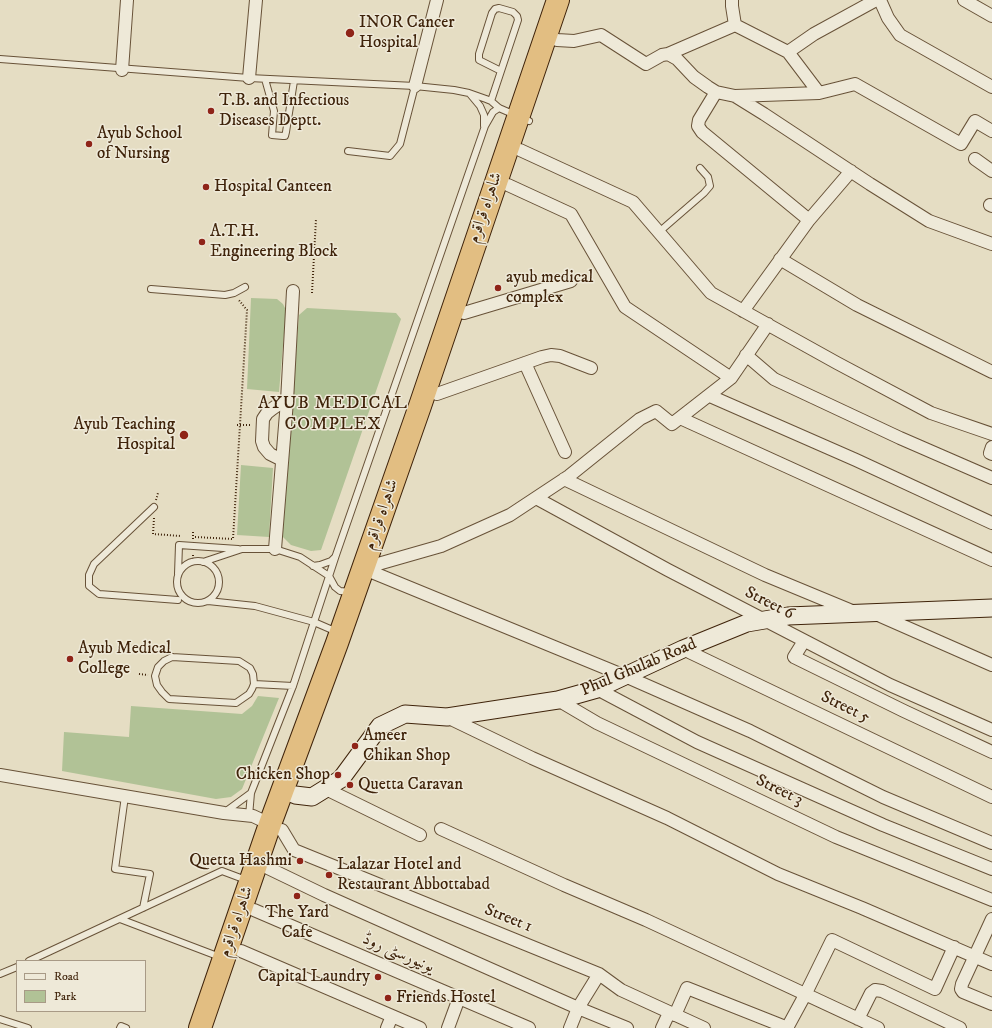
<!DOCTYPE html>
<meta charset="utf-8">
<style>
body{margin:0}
#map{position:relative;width:992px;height:1028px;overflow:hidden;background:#e5ddc3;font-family:"IM FELL DW Pica",serif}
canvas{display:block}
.legend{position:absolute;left:16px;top:960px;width:130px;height:52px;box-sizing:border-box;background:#eee9d8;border:1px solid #a89a86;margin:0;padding:5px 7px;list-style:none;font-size:12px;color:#3f230a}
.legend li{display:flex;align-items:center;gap:8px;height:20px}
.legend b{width:20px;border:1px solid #a89a86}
</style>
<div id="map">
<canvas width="992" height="1028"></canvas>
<ul class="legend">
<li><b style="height:5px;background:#eee9d8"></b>Road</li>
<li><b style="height:11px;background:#b1c296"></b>Park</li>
</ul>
</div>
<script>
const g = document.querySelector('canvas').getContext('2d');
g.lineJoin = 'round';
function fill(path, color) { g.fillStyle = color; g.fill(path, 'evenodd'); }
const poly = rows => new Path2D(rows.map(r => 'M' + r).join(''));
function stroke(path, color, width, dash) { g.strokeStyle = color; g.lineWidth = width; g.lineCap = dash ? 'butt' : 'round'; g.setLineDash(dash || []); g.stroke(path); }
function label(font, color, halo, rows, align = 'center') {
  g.font = font + ' "IM FELL DW Pica",Amiri,serif'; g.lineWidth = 3; g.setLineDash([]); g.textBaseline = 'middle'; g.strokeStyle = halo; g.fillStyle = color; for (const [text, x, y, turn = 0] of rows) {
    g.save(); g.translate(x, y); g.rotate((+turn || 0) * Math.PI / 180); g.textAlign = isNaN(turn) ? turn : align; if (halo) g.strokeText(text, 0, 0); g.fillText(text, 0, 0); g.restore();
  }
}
fill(poly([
 [251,298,277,299,283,304,286,310,279,392,247,389],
 [307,308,396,313,401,319,321,550,311,551,291,545,282,536,299,315],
 [241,465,273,468,269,537,237,535],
 [258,696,279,698,242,789,231,797,216,799,62,771,64,732,129,737,131,706,242,714,252,706]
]), '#b1c296');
const lane = poly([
 [0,59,249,78,415,86,454,90,469,93,486,99,491,101,499,108,529,121],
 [265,79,274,111,272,135,283,136,285,136,286,132,294,81],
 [470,94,480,106,484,115,484,126],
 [491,101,518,20,517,16,513,12,499,8,495,9,492,13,479,54,479,60,501,71],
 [348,151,390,156,400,144,415,86],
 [659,232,704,193,710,186,708,177,700,168],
 [151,289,225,295,234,293,245,287],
 [154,507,94,564,89,575,89,586,99,594,178,600],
 '177 582a21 21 0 1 1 42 0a21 21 0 1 1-42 0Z',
 [203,562,242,549,275,549,300,557,329,576,335,587,340,591,350,592],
 [313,566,320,565,331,561,335,557],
 [178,574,179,545,238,549],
 [208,601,255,606,314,622,337,632],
 [172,657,239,661,250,668,253,674,254,684,252,689,249,694,236,703,169,699,162,692,157,685,155,676,158,667,164,661,172,657],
 [254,684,293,686],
 [125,796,115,869,150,874,143,908],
 [225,812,251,793],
 [249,816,251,793,293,686,336,555,485,126,493,112,499,108],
 [120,919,220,957],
 [29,961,222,871,246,880],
 [0,974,17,967],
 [0,1019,28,1028],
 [120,1028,121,1026,126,1028]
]);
const street = poly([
 [732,0,732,6,735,25],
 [876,0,814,34,788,52,819,93,855,84,961,144,975,121,992,131],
 [880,0,888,18,900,35,992,87],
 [964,0,992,16],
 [546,34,557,40,574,41,601,35,646,64,662,55,668,54,677,59,694,77,708,87,716,92,735,96,764,114,870,184,929,221,992,244],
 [668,54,735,25,788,52],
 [122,70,127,0],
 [249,78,256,0],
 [415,86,437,0],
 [716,92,699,120,698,126,702,132,809,220],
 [735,96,819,93],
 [520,150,633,202,711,293,837,363,931,413,992,434],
 [975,159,992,171],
 [508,185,571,214,625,307,731,378],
 [990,205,992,206],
 [780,259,857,305,992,372],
 [743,311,809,220,851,171],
 [464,313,571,281],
 [746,355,774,379,900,438,992,478],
 [525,363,565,452],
 [437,394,542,357,551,355,560,356,591,368],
 [710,396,856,460,992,523],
 [680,418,992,560],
 [992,447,990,453,992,454],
 [282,460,270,454,264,447,262,441,263,419,267,413,272,409,279,404,287,401],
 [564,479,765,575,852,611],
 [536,498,668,570,890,685,992,730],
 [275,549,287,401,293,291],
 [378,564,441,546,510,515,569,476,640,419,656,411,672,424,731,378,768,324],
 [374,573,625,676,750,731,883,797,992,843],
 [876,614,992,665],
 [804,641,794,657,904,711,992,752],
 [683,649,992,797],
 [597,689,697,742,883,825,992,869],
 [558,700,597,723,836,837,992,900],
 [447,717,532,758,667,818,778,874,862,908,992,964],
 [0,775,224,813,253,816,270,824],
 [326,789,420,835],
 [441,829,564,885,646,920,878,1028],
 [282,830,294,850,599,974,621,990,704,1028],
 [268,868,324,895,481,965,578,1008,627,1028],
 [254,910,529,1028],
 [992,919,962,984,961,989,963,992,992,1004],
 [241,951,420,1028],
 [675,1015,687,988,788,1028],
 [858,1019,871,993,875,990,882,991,960,1028],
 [387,1028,392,1016],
 [448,1028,459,998],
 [570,1028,578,1008,599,974],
 [662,1028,669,1013],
 [787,1028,805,995,832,940,935,989,954,947]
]);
const secondary = poly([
 [295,795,312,797,341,779,380,726,405,714,447,717,558,700,597,689,683,649,747,623,788,616,992,608]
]);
const highway = poly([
 [200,1028,270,824,337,643,420,406,558,0]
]);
stroke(lane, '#685238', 8);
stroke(street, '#685238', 14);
stroke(secondary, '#3f230a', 19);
stroke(highway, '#3f230a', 24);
stroke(poly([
 [312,293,316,219],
 [237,425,252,425],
 [156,500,158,493],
 [154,518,153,534,181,536],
 [195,537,233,539,247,310,238,299],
 [193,539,193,532],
 [193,562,193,553],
 [139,674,148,675]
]), '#3f230a', 2, [1, 2]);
stroke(lane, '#eee9d8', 6);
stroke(street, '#eee9d8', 12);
stroke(secondary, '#eee9d8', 17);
stroke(highway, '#e2be82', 22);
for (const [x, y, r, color] of [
 [350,33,5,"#8f2418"],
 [211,111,4,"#8f2418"],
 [89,144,4,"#8f2418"],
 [206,187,4,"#8f2418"],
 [202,242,4,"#8f2418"],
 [498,288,4,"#8f2418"],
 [184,435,5,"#8f2418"],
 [70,659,4,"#8f2418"],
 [355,746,4,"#8f2418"],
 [338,775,4,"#8f2418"],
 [350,785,4,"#8f2418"],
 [300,861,4,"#8f2418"],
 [329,875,4,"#8f2418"],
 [297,896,4,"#8f2418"],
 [378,977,4,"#8f2418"],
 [388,998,4,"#8f2418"]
]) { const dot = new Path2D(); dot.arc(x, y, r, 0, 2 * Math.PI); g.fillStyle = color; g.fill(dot); stroke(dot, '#eee9d8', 1.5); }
label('17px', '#3f230a', '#eee9d8', [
 ["INOR Cancer",359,23],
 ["Hospital",359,43],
 ["T.B. and Infectious",219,101],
 ["Diseases Deptt.",219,121],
 ["Ayub School",97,134],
 ["of Nursing",97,154],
 ["Hospital Canteen",214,187],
 ["A.T.H.",210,232],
 ["Engineering Block",210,252],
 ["ayub medical",506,278],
 ["complex",506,298],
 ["Ayub Teaching",175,425,"right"],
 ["Hospital",175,445,"right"],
 ["Ayub Medical",78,649],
 ["College",78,669],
 ["Ameer",363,736],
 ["Chikan Shop",363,756],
 ["Chicken Shop",330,775,"right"],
 ["Quetta Caravan",358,785],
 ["Quetta Hashmi",292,861,"right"],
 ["Lalazar Hotel and",337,865],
 ["Restaurant Abbottabad",337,885],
 ["The Yard",297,913,"center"],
 ["Cafe",297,933,"center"],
 ["Capital Laundry",370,977,"right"],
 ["Friends Hostel",396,998]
], 'left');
label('17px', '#3f230a', '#eee9d8', [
 ["شاہراہ قراقرم",486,208,-71],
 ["شاہراہ قراقرم",382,515,-71],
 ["Street 6",769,604,27],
 ["Phul Ghulab Road",639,668,-23],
 ["Street 5",845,708,26],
 ["Street 3",779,791,26],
 ["Street 1",508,919,22],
 ["شاہراہ قراقرم",237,922,-71],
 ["یونیورسٹی روڈ",398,954,23]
]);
g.letterSpacing = '1px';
label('18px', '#3f230a', '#eee9d8', [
 ["AYUB MEDICAL",333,404],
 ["COMPLEX",333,425]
]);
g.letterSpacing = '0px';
</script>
